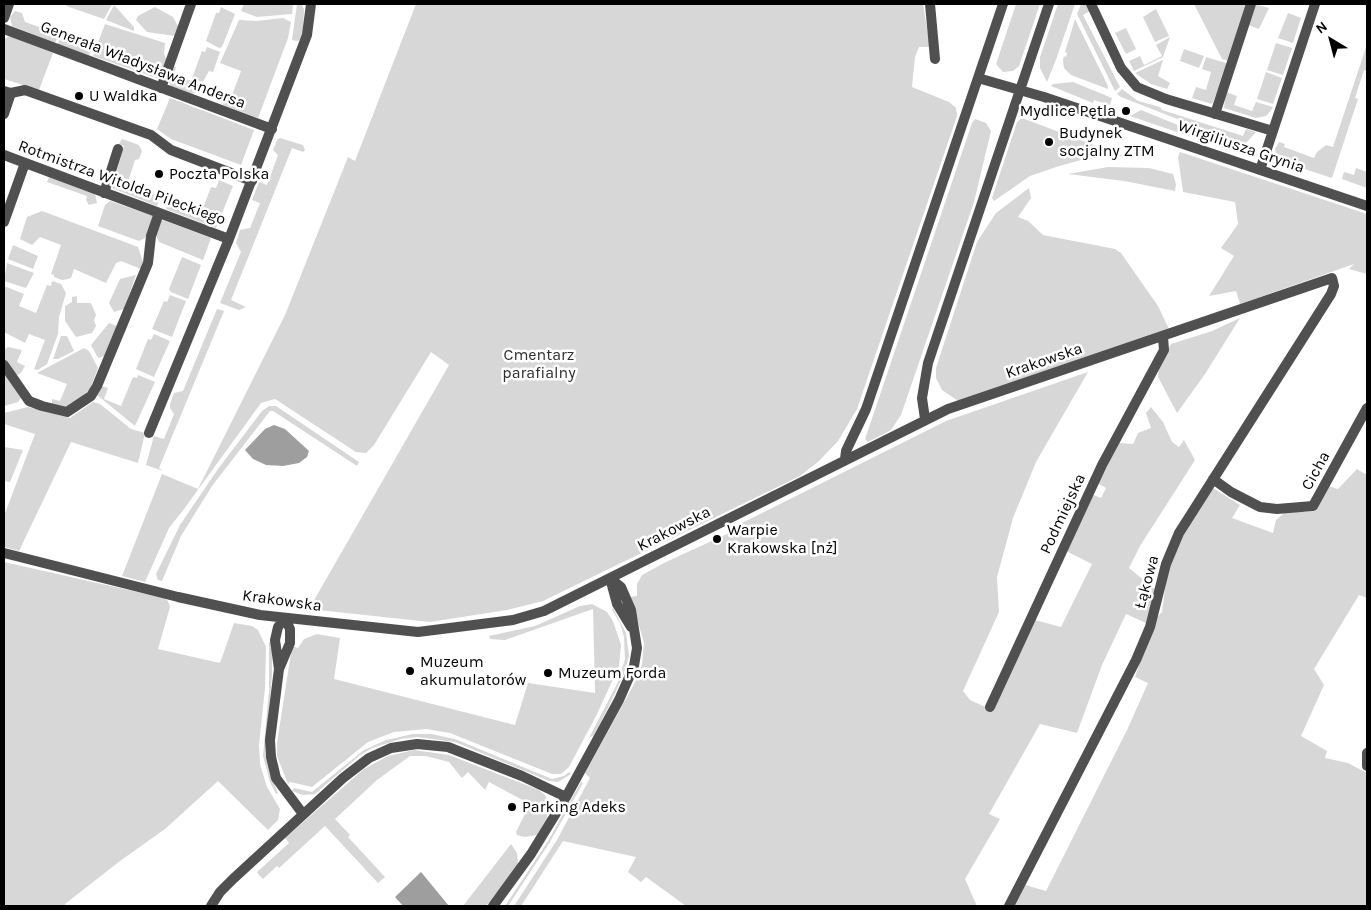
<!DOCTYPE html>
<meta charset="utf-8">
<style>
body{margin:0}
#map{position:relative;width:1371px;height:910px;overflow:hidden;background:#fff;font-family:Karla,sans-serif}
canvas{display:block}
.frame{position:absolute;inset:0;border:5px solid #000;pointer-events:none}
.north{position:absolute;left:1306px;top:15px;width:50px;height:50px;-webkit-text-stroke:4px #fff;paint-order:stroke;rotate:323deg;font-size:14px;font-weight:700;line-height:20px;text-align:center;color:#000}
.north::after{content:'';display:block;margin:auto;width:18px;height:22px;background:#000;clip-path:polygon(50% 0,100% 100%,50% 72%,0 100%)}
</style>
<div id="map">
<canvas width="1371" height="910"></canvas>
<div class="frame"></div>
<div class="north">N</div>
</div>
<script>
const g = document.querySelector('canvas').getContext('2d');
g.lineJoin = 'round';
function fill(path, color) { g.fillStyle = color; g.fill(path, 'evenodd'); }
const poly = rows => new Path2D(rows.map(r => 'M' + r).join(''));
function stroke(path, color, width, dash) { g.strokeStyle = color; g.lineWidth = width; g.lineCap = dash ? 'butt' : 'round'; g.setLineDash(dash || []); g.stroke(path); }
function label(font, color, halo, rows, align = 'center') {
  g.font = font + ' Karla,sans-serif'; g.lineWidth = 5; g.setLineDash([]); g.textBaseline = 'middle'; g.strokeStyle = halo; g.fillStyle = color; for (const [text, x, y, turn = 0] of rows) {
    g.save(); g.translate(x, y); g.rotate((+turn || 0) * Math.PI / 180); g.textAlign = isNaN(turn) ? turn : align; if (halo) g.strokeText(text, 0, 0); g.fillText(text, 0, 0); g.restore();
  }
}
fill(poly([
 [67,4,112,4,104,19,66,6],
 [244,4,293,4,292,14,257,17,241,11],
 [297,4,301,4,304,9,303,34,300,40,297,41,292,40],
 [416,4,923,4,930,47,919,47,915,57,912,87,949,102,956,108,957,116,857,409,838,441,819,461,800,476,543,601,507,610,430,622,309,609,449,365,431,352,374,445,366,453,356,452,275,399,261,403,184,509,169,528,145,582,122,576,162,474,198,489,285,315,348,157,355,161],
 [1016,4,1040,4,1019,66,1013,71,1003,72,996,64],
 [1058,4,1075,4,1057,57,1047,82,1040,68,1040,57],
 [1081,4,1087,4,1090,11,1083,15,1120,87,1115,91,1077,14],
 [1194,4,1248,4,1230,61,1222,59],
 [1254,4,1269,8,1259,29,1248,25],
 [114,5,134,27,134,31,106,20],
 [155,7,173,17,179,28,175,36,147,32,136,20,138,16],
 [221,7,235,14,222,47,219,48,206,41,216,13,219,13],
 [1156,9,1169,36,1155,42,1143,17],
 [15,11,22,13,25,22,59,34,55,43,12,26,10,17],
 [1288,13,1301,18,1293,43,1278,38],
 [283,18,291,22,288,38,258,118,223,105,226,97,231,98,241,71,220,63,239,20,256,21],
 [1075,19,1108,86,1108,89,1071,75,1064,68,1063,60,1064,56,1066,57,1067,53,1065,52],
 [105,24,165,43,164,54,167,60,159,79,93,56],
 [1126,28,1136,49,1126,54,1115,33],
 [61,35,92,46,89,55,58,44],
 [10,36,53,53,39,90,4,79,4,39],
 [1170,37,1163,57,1134,71,1129,61,1140,56,1144,65,1162,56,1156,45],
 [1276,43,1292,48,1283,75,1267,70],
 [1367,44,1367,71,1364,70,1355,98,1358,99,1332,178,1277,160,1275,149,1279,142,1285,144,1284,147,1314,158,1317,152,1326,145,1333,147],
 [207,47,220,52,213,72,209,71,197,92,192,94,171,86,168,80,173,66,176,67,174,75,191,81,202,51,205,52],
 [1184,49,1204,56,1199,68,1180,61],
 [1206,57,1229,64,1212,104,1192,98,1196,87,1206,90,1211,72,1202,69],
 [1163,60,1158,76,1170,83,1167,89,1151,84,1135,73],
 [1266,72,1282,78,1273,104,1257,99],
 [1073,82,1112,98,1110,105,1094,100,1093,103,1051,86,1053,84],
 [1122,89,1138,101,1160,107,1162,110,1243,136,1246,129,1256,132,1246,143,1243,144,1238,142,1238,140,1234,141,1121,97,1117,94],
 [1226,92,1237,96,1234,105,1252,111,1256,102,1273,107,1272,109,1266,116,1256,118,1224,108],
 [170,98,254,130,241,165,171,139,157,129],
 [1141,110,1217,141,1258,154,1250,157,1130,116],
 [1022,118,1123,156,1085,159,1059,166,1030,176,994,201,992,198,1017,122],
 [975,119,986,123,991,131,974,202,901,415,891,430,868,442,865,439,972,123],
 [280,138,303,145,305,150,303,152,292,148,231,300,246,307,239,310,220,303,241,252,236,243,240,230,250,228,260,203,252,200,259,182,267,185,278,155,273,150,277,140],
 [122,139,139,145,142,151,139,159,135,160,127,185,161,197,157,206,112,188,124,146,119,144],
 [1180,152,1367,214,1367,274,1349,269,1354,264,1240,304,1236,291,1209,296,1234,256,1221,248,1238,224,1235,202,1183,192,1178,157],
 [1108,167,1149,168,1173,174,1176,184,1175,191,1124,181,1068,174],
 [1356,168,1367,172,1367,188,1342,179,1344,172,1354,175],
 [49,177,95,194,97,203,89,205,86,200,87,196,47,182],
 [219,180,233,186,216,228,166,209,169,200,175,202,176,199,171,199,172,197,203,208,211,187,216,188],
 [1029,188,1031,198,1018,217,1028,221,1043,235,1115,249,1121,253,1158,306,1169,329,958,401,942,390,936,378,936,368,977,242,996,213],
 [110,201,154,216,145,238,139,241,98,226,105,205],
 [42,211,138,247,143,262,141,269,121,261,116,263,106,283,74,269,71,278,68,279,62,280,54,277,54,275,51,274,61,245,40,237,32,245,20,239,27,217],
 [163,220,211,238,203,260,159,242,156,235,159,223],
 [13,245,38,256,33,269,8,259],
 [182,257,201,265,188,299,171,292,169,289],
 [7,263,34,273,26,288,4,281],
 [136,275,124,309,114,312,109,303,120,279],
 [52,281,61,284,66,293,59,317,58,334,47,364,38,370,34,369,45,340,29,334,25,343,4,332,4,286,24,294,19,306,36,313,47,285,51,286],
 [170,295,186,301,172,337,152,329,164,301,167,302],
 [77,296,77,303,91,303,96,315,94,320,96,326,92,333,76,337,65,321,65,306,72,302,72,297],
 [217,309,224,311,159,468,163,471,146,465,154,436,164,439,174,414,170,408,170,404,174,393,183,391],
 [1240,318,1205,374,1177,413,1158,377,1159,366,1171,344,1212,331],
 [109,323,117,326,104,356,98,358,91,345],
 [154,334,170,341,154,377,136,369,148,339,151,340],
 [61,336,67,336,74,351,58,359,53,359],
 [8,347,22,350,17,362,25,366,21,373,16,376,4,358,4,350],
 [84,348,89,351,98,368,90,389,78,401,65,407,52,405,52,399,60,401,67,384,37,373],
 [1088,372,1036,462,1013,518,997,577,999,612,963,691,970,700,992,710,1035,620,1061,627,1092,564,1068,552,1067,549,1091,494,1101,498,1106,488,1097,483,1119,443,1133,444,1138,433,1151,428,1146,413,1151,407,1163,422,1172,442,1179,447,1184,440,1195,460,1140,546,1129,568,1156,590,1146,623,1126,614,1102,665,1077,733,1040,724,989,814,1000,819,965,879,977,906,686,906,646,877,641,882,628,872,636,857,563,841,521,906,514,906,557,840,590,778,585,773,638,677,642,664,644,643,631,597,637,596,637,584,642,575,666,562,729,533,732,528,946,421],
 [4,373,21,398,18,402,4,406],
 [138,375,155,382,135,426,97,395,102,386,108,388,104,399,121,406,133,377,137,378],
 [93,402,100,404,131,429,145,433,138,463,71,442,19,551,4,547,4,516,35,434,4,424,4,413,28,407,70,418],
 [269,406,276,406,359,462,357,466,273,411,270,411,212,486,181,536,162,581,158,580,156,574,180,525,218,469,262,411],
 [4,447,23,450,10,482,4,481],
 [1357,469,1367,475,1367,598,1359,595,1314,669,1324,685,1301,736,1327,751,1325,758,1348,763,1367,773,1367,906,1011,906,1022,884,1046,891,1127,730,1148,683,1135,677,1155,619,1162,612,1168,567,1173,553,1190,522,1213,488,1240,505,1232,518,1273,533,1276,520,1289,509,1305,512,1315,511,1328,486,1338,489],
 [4,562,164,598,168,601,170,607,158,649,220,663,234,623,252,626,258,630,266,647,265,688,259,745,260,764,267,787,280,809,278,820,268,830,272,834,218,781,165,829,120,861,65,904,66,906,4,906],
 [592,604,607,612,613,621,621,645,619,666,597,714,569,767,561,774,552,774,450,733,426,729,394,732,368,742,312,787,290,782,288,784,277,756,277,743,292,646,298,648,304,639,317,634,340,638,334,679,515,725,528,683,595,693,593,609,505,640,490,639,489,636,535,626,580,606],
 [613,608,626,633,629,656,624,674,606,712,594,735,589,738,618,682,625,659,624,637,620,623,612,610],
 [269,642,272,642,272,675,265,753,269,772,278,793,276,794,270,782,263,756,269,690],
 [413,734,431,734,455,739,552,779,564,776,569,772,571,774,558,782,549,781,455,742,417,737,401,739,372,748,359,756,315,794,303,795,292,791,294,788,312,792,364,750,386,740],
 [414,750,449,755,539,790,545,795,548,803,547,818,537,835,525,837,517,835,516,832,530,804,489,782,485,790,468,772,462,778,449,762,426,756,410,756,377,780,335,819,350,835,348,837,385,877,378,883,325,826,279,868,277,866,263,879,259,875,257,872,289,843,285,838,364,769,388,756],
 [581,782,583,783,550,842,508,906,505,906,548,841],
 [511,844,517,853,518,864,502,886,486,906,463,906]
]), '#d7d7d7');
fill(poly([
 [274,425,285,429,309,451,307,457,299,463,283,466,266,465,253,459,245,450,265,429],
 [421,872,449,906,403,906,395,897]
]), '#9e9e9e');
stroke(poly([
 [930,4,935,59],
 [1091,4,1121,68,1137,87,1166,99,1273,131],
 [4,18,9,4],
 [4,29,272,129],
 [978,78,1044,97,1367,206],
 [161,88,191,4],
 [4,91,11,93,25,90,151,135,171,150,252,181],
 [4,114,11,93],
 [1215,114,1251,4],
 [4,155,229,239],
 [1260,170,1315,4],
 [104,193,118,149],
 [4,222,25,163],
 [4,365,29,401,42,406,67,412,91,396,97,386,148,263,151,236,159,213],
 [925,419,922,398,928,363,1049,4],
 [149,433,229,239,307,35,311,4],
 [845,459,846,451,866,409,1003,4],
 [1213,479,1231,492,1260,507,1277,509,1313,506,1367,408],
 [4,553,178,597,260,615,418,632,513,620,544,611,948,409,1332,278,1334,286,1331,294,1179,533,1166,564,1150,627,1136,660,1009,906],
 [610,578,617,604,631,627],
 [285,618,290,629,290,643,279,669,270,740,271,757,276,778,303,814],
 [279,669,275,640,278,627,285,618],
 [990,707,1102,465,1164,350,1163,337],
 [1367,753,1367,766],
 [211,906,220,892,233,879,343,778,369,758,391,748,417,744,448,747,522,776,566,797],
 [493,906,531,854,566,797,619,700,634,666,637,648,631,610,621,587,610,578]
]), '#505050', 10);
for (const [x, y, r, color] of [
 [79,96,5,"#000"],
 [1126,111,5,"#000"],
 [1049,142,5,"#000"],
 [159,174,5,"#000"],
 [717,539,5,"#000"],
 [410,671,5,"#000"],
 [548,673,5,"#000"],
 [512,807,5,"#000"]
]) { const dot = new Path2D(); dot.arc(x, y, r, 0, 2 * Math.PI); g.fillStyle = color; g.fill(dot); stroke(dot, '#fff', 2); }
label('16px', '#000', '#fff', [
 ["Generała Władysława Andersa",143,65,21],
 ["Wirgiliusza Grynia",1241,147,19],
 ["Rotmistrza Witolda Pileckiego",122,183,20],
 ["Krakowska",1044,361,-19],
 ["Cicha",1316,471,-61],
 ["Podmiejska",1063,514,-65],
 ["Krakowska",674,529,-27],
 ["Łąkowa",1147,582,-75],
 ["Krakowska",282,601,8]
]);
label('16px', '#000', '#fff', [
 ["U Waldka",89,96],
 ["Mydlice Pętla",1116,111,"right"],
 ["Budynek",1059,133],
 ["socjalny ZTM",1059,151],
 ["Poczta Polska",169,174],
 ["Warpie",727,530],
 ["Krakowska [nż]",727,548],
 ["Muzeum",420,662],
 ["akumulatorów",420,680],
 ["Muzeum Forda",558,673],
 ["Parking Adeks",522,807]
], 'left');
label('16px', '#2e2e2e', '#fff', [
 ["Cmentarz",539,355],
 ["parafialny",539,373]
]);
</script>
